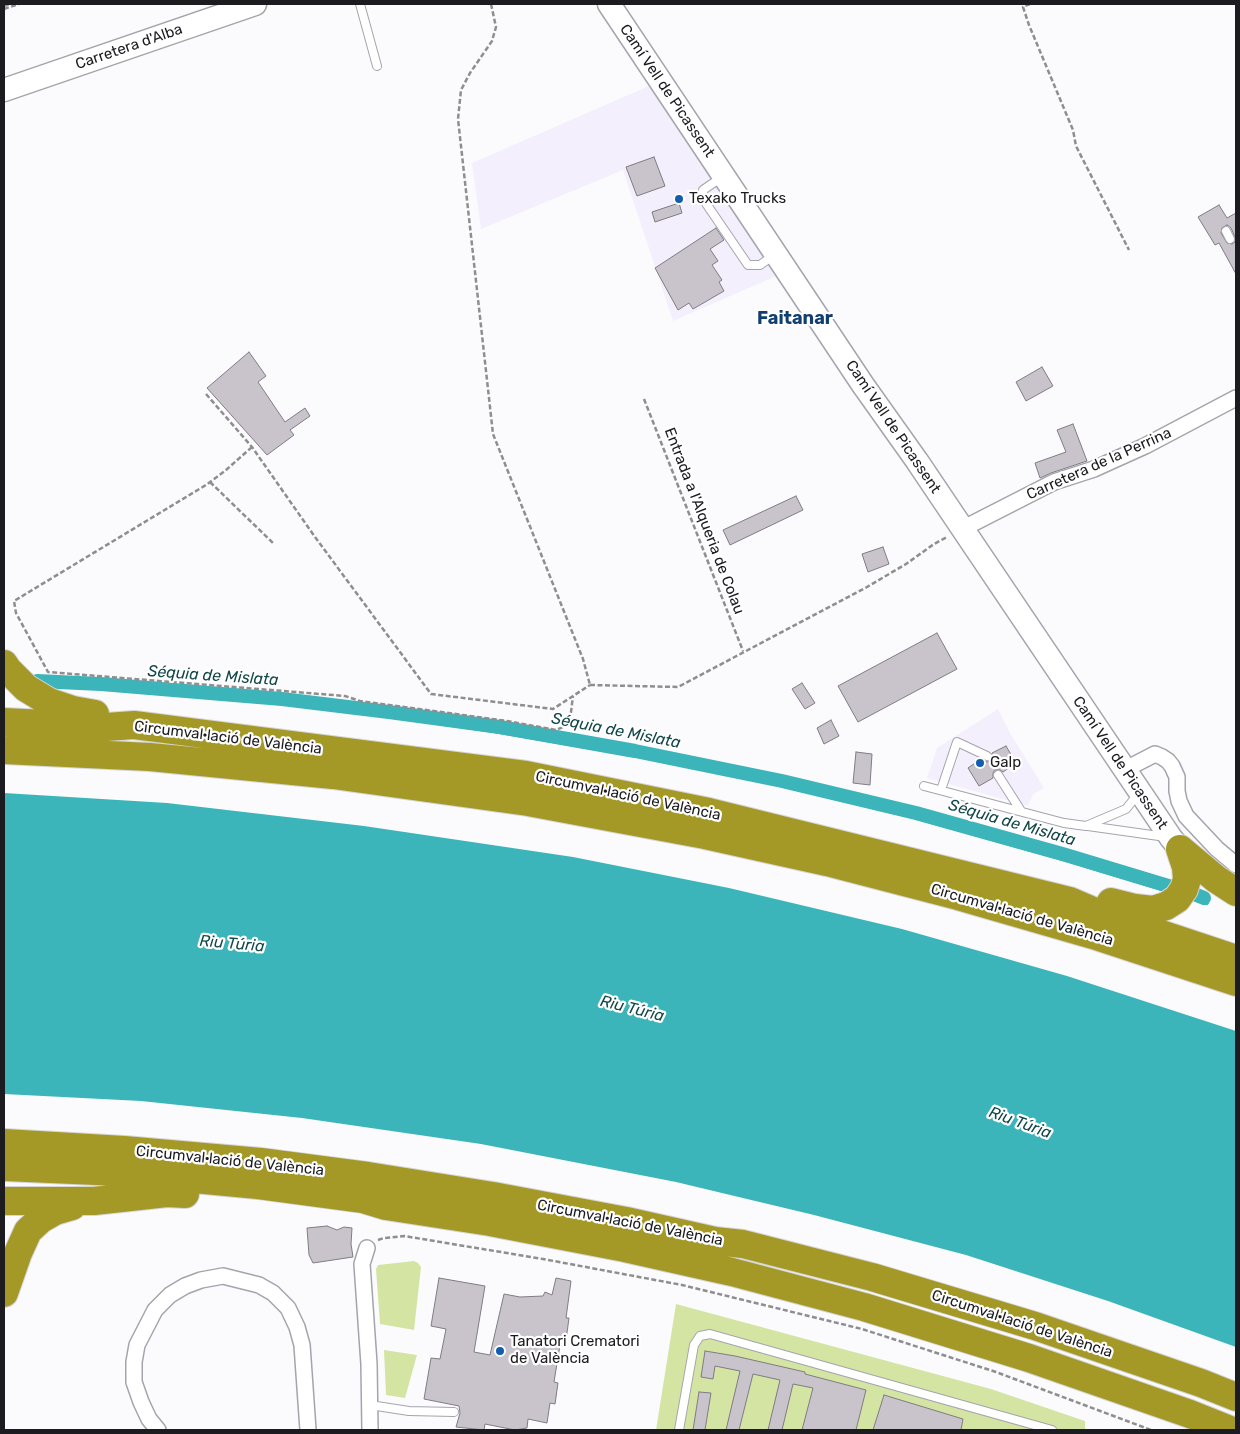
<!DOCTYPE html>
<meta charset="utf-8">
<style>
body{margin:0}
#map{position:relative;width:1240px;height:1434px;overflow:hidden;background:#fbfbfd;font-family:Rubik,sans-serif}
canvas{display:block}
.frame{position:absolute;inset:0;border:5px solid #1c1c20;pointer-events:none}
</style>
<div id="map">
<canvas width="1240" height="1434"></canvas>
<div class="frame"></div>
</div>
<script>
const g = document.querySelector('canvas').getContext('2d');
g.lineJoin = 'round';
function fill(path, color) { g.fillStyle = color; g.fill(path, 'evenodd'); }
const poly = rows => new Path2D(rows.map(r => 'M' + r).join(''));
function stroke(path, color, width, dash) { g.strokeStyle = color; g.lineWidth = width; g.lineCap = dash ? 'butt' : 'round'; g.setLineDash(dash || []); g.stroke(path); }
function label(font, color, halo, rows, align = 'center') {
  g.font = font + ' Rubik,sans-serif'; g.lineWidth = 4.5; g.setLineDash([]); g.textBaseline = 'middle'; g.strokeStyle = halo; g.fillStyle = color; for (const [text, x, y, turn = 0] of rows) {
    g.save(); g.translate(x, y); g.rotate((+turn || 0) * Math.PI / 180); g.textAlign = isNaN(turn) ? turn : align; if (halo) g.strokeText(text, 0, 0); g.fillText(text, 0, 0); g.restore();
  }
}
fill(poly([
 [649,86,776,276,673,321,623,170,481,229,472,163],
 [998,709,1010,733,1044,788,1033,794,1028,806,927,778,937,748]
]), '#f4effc');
fill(poly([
 [414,1261,418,1263,421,1267,414,1330,380,1324,376,1269,378,1265],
 [676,1304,991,1389,1085,1421,1085,1430,656,1430],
 [384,1350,417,1355,405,1398,386,1395]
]), '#d4e5a3');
fill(poly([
 [4,793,167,803,364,826,573,857,729,888,902,929,1067,976,1236,1031,1236,1347,1108,1301,966,1255,814,1215,676,1182,481,1144,302,1118,141,1101,4,1094]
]), '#3cb5ba');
stroke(poly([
 [46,686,100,688,281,703,388,716,493,731,634,755,772,783,914,817,1063,859,1169,891],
 [1190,898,1207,903]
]), '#3cb5ba', 4);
stroke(poly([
 [37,681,101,684,282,699,389,712,500,727,635,751,782,781,916,813,1066,855,1175,888],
 [1192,893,1204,898]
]), '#3cb5ba', 14);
const building = poly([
 [654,157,665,186,637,196,626,167,654,157],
 [679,203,682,213,655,222,652,212,679,203],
 [1219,205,1227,218,1236,213,1236,274,1219,243,1215,245,1198,217,1219,205],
 [1227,225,1231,228,1235,237,1235,242,1232,244,1227,243,1221,233,1222,228,1227,225],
 [716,228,724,240,710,249,718,261,712,265,722,280,719,282,724,291,693,309,689,303,678,310,655,268,716,228],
 [249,352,266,376,258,382,285,422,305,408,310,416,290,430,294,435,267,455,207,388,249,352],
 [1042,367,1053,386,1026,401,1016,382,1042,367],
 [1073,424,1087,461,1051,473,1040,478,1035,463,1066,452,1057,430,1073,424],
 [796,496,803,510,730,545,723,530,796,496],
 [883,547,889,564,868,572,862,554,883,547],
 [937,633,957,669,858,722,838,686,937,633],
 [802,683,815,703,805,709,792,689,802,683],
 [831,720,839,736,824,744,817,728,831,720],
 [1006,746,1016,763,1003,772,1000,770,995,770,993,773,993,778,979,786,968,768,981,759,987,762,990,761,992,758,992,753,1006,746],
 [856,752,872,754,870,785,853,783,856,752],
 [327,1226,337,1230,344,1227,352,1228,351,1244,353,1257,313,1263,309,1255,307,1228,327,1226],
 [439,1278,485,1286,474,1352,490,1355,504,1294,520,1297,543,1296,545,1292,552,1295,556,1278,571,1281,566,1318,569,1318,566,1340,561,1339,554,1382,558,1383,555,1404,550,1403,547,1423,528,1419,527,1428,515,1430,485,1424,484,1430,456,1427,460,1413,459,1406,424,1399,431,1358,440,1359,446,1329,431,1326,439,1278],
 [705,1351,735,1356,805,1372,805,1374,866,1390,856,1430,802,1430,813,1388,793,1384,782,1430,768,1430,780,1380,753,1374,739,1430,726,1430,740,1371,715,1366,713,1379,701,1377,705,1351],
 [699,1392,711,1393,705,1430,693,1430,699,1392],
 [884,1395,963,1419,961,1430,873,1430,884,1395]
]);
fill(building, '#c9c3cb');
stroke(building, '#817b83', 1);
const lane = poly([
 [360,4,377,66],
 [722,177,703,190,703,199,748,265,760,265,774,255],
 [1226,231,1230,239],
 [998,775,1021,811],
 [924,786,1064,823,1086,826,1126,809,1138,794],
 [941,790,957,742,987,756],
 [1088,826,1166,837],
 [370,1405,409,1411,454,1412],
 [679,1430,694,1345,700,1336,710,1334,1052,1430]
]);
const street = poly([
 [962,529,1054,482,1094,469,1145,446,1236,398],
 [1124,770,1155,754,1162,757,1168,761,1172,766,1177,777,1177,791,1179,801,1186,816,1217,849,1236,865],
 [367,1248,362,1264,369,1364,370,1430],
 [158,1430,149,1419,141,1402,134,1382,134,1362,137,1345,155,1310,170,1295,185,1286,201,1280,223,1276,259,1285,273,1293,288,1308,297,1327,302,1345,308,1430]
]);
const secondary = poly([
 [609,4,863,385,917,461,1171,838,1180,849],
 [4,90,255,4]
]);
const highway = poly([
 [4,664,8,670,26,688,49,702,73,710,95,714],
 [4,722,106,727,134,725,526,775,709,812,1070,901,1098,913,1236,959],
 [4,750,150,757,333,775,528,802,705,835,827,862,958,896,1093,935,1236,982],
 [1180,849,1216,879,1236,892],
 [1111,902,1135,908,1153,910,1166,906,1177,899,1184,889,1187,879,1186,867,1180,849],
 [4,1143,124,1150,261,1162,368,1176,493,1196,626,1221,715,1241,743,1244,872,1277,1035,1326,1201,1383,1236,1397],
 [4,1167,119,1172,258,1185,363,1199,386,1206,490,1222,625,1248,732,1272,864,1307,1029,1358,1190,1414,1230,1430],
 [4,1201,94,1201,167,1193,185,1194],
 [4,1293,18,1253,28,1231,41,1219,55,1211,72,1206]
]);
stroke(lane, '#a4a4ae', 10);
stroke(street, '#a4a4ae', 18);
stroke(secondary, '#a4a4ae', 25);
stroke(highway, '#d6d6d7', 30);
stroke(poly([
 [491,4,496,27,492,41,470,73,461,90,458,119,493,434,583,659,590,685],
 [1030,4,1023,7,1029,25,1073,130,1076,146,1129,250],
 [4,6,10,4],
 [4,9,19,4],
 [206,394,252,447,315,537,431,694,553,709,590,685],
 [644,399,743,651],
 [252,447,226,470,206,485,14,601,16,613,48,672,345,696,360,701,507,721,556,730,563,727,570,720,573,696],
 [210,482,273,543],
 [590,685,678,687,867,587,906,564,934,544,947,537],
 [378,1240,384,1238,404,1236,543,1259,682,1285,862,1329,996,1372,1151,1430]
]), '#8e8e91', 2.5, [5, 2.5]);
stroke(lane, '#fff', 8);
stroke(street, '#fff', 15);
stroke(secondary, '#fff', 22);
stroke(highway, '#a49926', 28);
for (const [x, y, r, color] of [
 [679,199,5,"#125eac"],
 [980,763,5,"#125eac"],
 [500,1351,5,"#125eac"]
]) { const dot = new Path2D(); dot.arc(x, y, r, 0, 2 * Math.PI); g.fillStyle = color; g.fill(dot); stroke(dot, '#fff', 2); }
label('15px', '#1c1c20', '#fff', [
 ["Carretera d'Alba",129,47,-19],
 ["Camí Vell de Picassent",667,91,56],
 ["Camí Vell de Picassent",893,427,56],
 ["Carretera de la Perrina",1099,464,-24],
 ["Entrada a l'Alqueria de Colau",704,521,69],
 ["Circumval·lació de València",228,738,7],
 ["Camí Vell de Picassent",1120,763,56],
 ["Circumval·lació de València",628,796,12],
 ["Circumval·lació de València",1022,915,16],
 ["Circumval·lació de València",230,1161,6],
 ["Circumval·lació de València",630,1223,11],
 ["Circumval·lació de València",1022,1324,18]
]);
label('15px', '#1c1c20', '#fff', [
 ["Texako Trucks",689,199],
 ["Galp",990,763],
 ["Tanatori Crematori",510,1342],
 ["de València",510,1359]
], 'left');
label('italic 16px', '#13484a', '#fff', [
 ["Séquia de Mislata",213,676,4],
 ["Séquia de Mislata",616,731,11],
 ["Séquia de Mislata",1012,823,16],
 ["Riu Túria",232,944,5],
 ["Riu Túria",632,1009,14],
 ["Riu Túria",1020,1123,20]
]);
label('bold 18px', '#123f72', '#fff', [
 ["Faitanar",795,319]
]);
</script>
